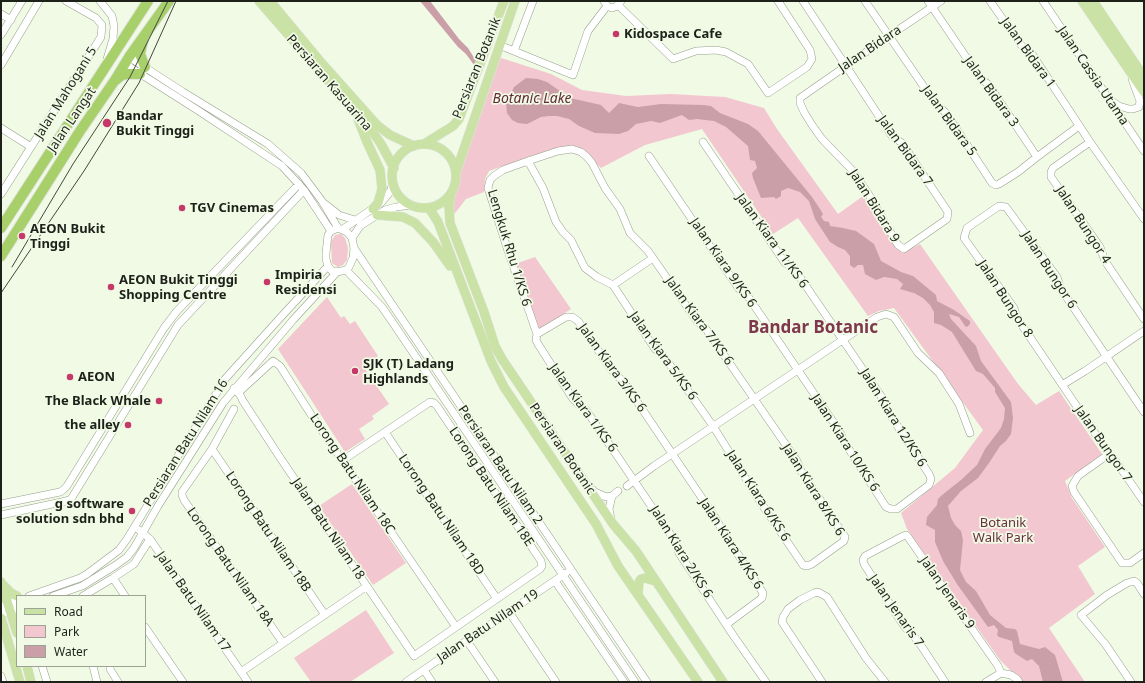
<!DOCTYPE html>
<style>
body{margin:0}
#map{position:relative;width:1145px;height:683px;overflow:hidden;background:#f0fae5;font-family:"Noto Sans",sans-serif}
canvas{display:block}
.frame{position:absolute;inset:0;border:2px solid #1e211a;pointer-events:none}
.legend{position:absolute;left:16px;top:595px;width:130px;height:72px;box-sizing:border-box;background:#f0fae5;border:1px solid #9ca394;margin:0;padding:5px 7px;list-style:none;font-size:12px;color:#1e211a}
.legend li{display:flex;align-items:center;gap:8px;height:20px}
.legend b{width:20px;border:1px solid #9ca394}
</style>
<div id="map">
<canvas width="1145" height="683"></canvas>
<div class="frame"></div>
<ul class="legend">
<li><b style="height:5px;background:#cae2a6"></b>Road</li>
<li><b style="height:11px;background:#f2c7d0"></b>Park</li>
<li><b style="height:11px;background:#cb9fa8"></b>Water</li>
</ul>
</div>
<script>
const g = document.querySelector('canvas').getContext('2d');
g.lineJoin = 'round';
function fill(path, color) { g.fillStyle = color; g.fill(path, 'evenodd'); }
const poly = rows => new Path2D(rows.map(r => 'M' + r).join(''));
function stroke(path, color, width, dash) { g.strokeStyle = color; g.lineWidth = width; g.lineCap = dash ? 'butt' : 'round'; g.setLineDash(dash || []); g.stroke(path); }
function label(font, color, halo, rows, align = 'center') {
  g.font = font + ' "Noto Sans",sans-serif'; g.lineWidth = 3.5; g.setLineDash([]); g.textBaseline = 'middle'; g.strokeStyle = halo; g.fillStyle = color; for (const [text, x, y, turn = 0] of rows) {
    g.save(); g.translate(x, y); g.rotate((+turn || 0) * Math.PI / 180); g.textAlign = isNaN(turn) ? turn : align; if (halo) g.strokeText(text, 0, 0); g.fillText(text, 0, 0); g.restore();
  }
}
fill(poly([
 [498,57,551,74,582,90,626,96,670,94,725,97,764,108,777,129,838,214,863,196,902,253,920,244,1018,384,1036,405,1059,391,1102,454,1065,481,1072,498,1105,547,1078,566,1095,594,1049,628,1085,682,1022,682,1000,660,907,529,901,513,955,468,983,430,894,308,879,311,868,316,798,218,773,234,702,129,645,145,601,168,577,146,534,155,489,171,485,179,484,192,466,199,452,217,452,194],
 [341,234,345,238,348,248,347,260,343,265,338,267,332,263,331,242,335,235],
 [535,257,571,309,540,329,536,327,515,264],
 [327,297,341,318,344,316,350,324,355,321,378,356,363,366,389,404,372,416,374,419,359,429,365,439,345,452,278,349],
 [352,484,406,563,373,585,319,506],
 [366,610,394,653,350,682,311,682,294,658]
]), '#f2c7d0');
fill(poly([
 [420,1,430,1,459,39,468,48,476,61,474,65,466,54,458,47],
 [526,78,538,79,547,82,570,98,601,105,609,113,619,103,638,107,661,104,704,105,711,106,720,113,748,124,758,131,812,197,820,209,823,214,821,217,824,221,829,222,830,226,843,228,856,231,863,236,874,244,881,261,901,272,913,276,936,295,937,301,954,310,970,321,970,324,967,327,965,326,959,317,949,314,951,319,976,346,981,361,1011,402,1013,418,1011,434,1006,441,1000,446,989,463,978,478,961,491,948,506,951,518,955,525,961,531,963,540,960,570,966,582,976,591,990,615,1006,628,1015,629,1017,631,1020,644,1039,649,1045,647,1055,655,1063,682,1043,682,1039,666,1032,659,1027,661,1016,654,1014,652,1012,641,999,637,997,635,998,630,994,625,988,627,957,584,943,561,935,542,935,530,926,525,927,517,937,505,938,499,942,495,961,480,977,465,985,449,1001,428,1004,419,1005,408,995,392,995,388,983,374,976,371,952,332,941,325,934,323,934,312,930,305,923,298,914,293,900,289,903,284,897,279,884,277,876,280,865,274,863,265,858,265,854,268,850,265,850,256,845,250,838,247,830,242,815,219,809,201,800,192,788,188,781,191,781,196,776,199,774,197,761,198,753,178,752,173,757,168,755,161,750,160,748,146,726,127,714,121,697,119,689,120,682,115,660,123,651,121,636,124,628,131,619,134,595,133,579,126,569,119,557,116,549,116,541,117,527,124,518,123,512,120,507,113,506,104,514,87]
]), '#cb9fa8');
const minor = poly([
 [100,1,112,16,114,26,113,39,107,59],
 [604,1,607,6,612,8,617,6,621,1],
 [803,1,846,66,892,136,902,143,948,212,947,219,904,249,898,245,869,195,853,171,822,139,812,125,804,112,800,103,800,98,846,66,889,36,941,1],
 [865,1,935,103,946,113,992,183,996,185,999,184,1018,172,1037,157,988,84,981,79,928,1],
 [990,1,1021,45,1032,54,1090,142,1144,219],
 [1043,1,1144,151],
 [618,5,673,59,696,51,716,50,726,52,748,64,768,93,807,67,812,59,810,50,778,1],
 [1,14,11,20],
 [1,35,22,1],
 [499,45,573,75,588,31,607,6],
 [514,51,533,1],
 [129,57,183,92,268,144,301,173,322,201,338,228],
 [125,64,199,111,282,166,304,190,331,231],
 [1,65,39,1],
 [1113,102,1119,106,1129,109,1133,109,1139,107,1140,101,1132,79],
 [1,128,31,147],
 [1090,142,1053,168,1051,172,1051,177,1100,247,1105,261,1144,319],
 [649,156,739,289,749,298,840,432,845,443,886,507,891,509,897,509,929,485,931,479,929,474,887,410,881,396,793,267,785,263,703,142],
 [1037,157,1079,126],
 [528,161,543,188,556,222,563,232,571,240,585,268,597,277,613,285,655,349,663,355,713,426,761,503,803,565,807,566,812,564,844,541,845,537,801,471,797,461,706,329,697,321,648,251,630,233,620,209,605,188,592,163,587,157,581,152,572,149,558,151,528,161,503,170,494,176,490,180,488,188,508,251,537,334,536,340,538,344,573,399,579,405,586,410,675,541,679,553,733,635,766,682],
 [1,194,101,37,102,25,96,18,66,1],
 [325,204,339,215,355,220],
 [338,228,347,232,352,238,354,248,353,258,349,267,346,270,337,272,332,271,328,266,326,259,326,253,328,235,331,231,338,228],
 [343,229,381,203,390,192,393,183],
 [352,238,360,226,385,210,396,207,412,205],
 [354,248,647,682],
 [346,270,382,307,393,323,635,682],
 [613,285,653,258],
 [537,334,566,317,572,317,578,321,611,369,626,385,716,519,721,528,763,593,762,598,727,624],
 [1062,385,1085,371,1144,331],
 [234,388,240,395,243,401,281,459,414,656,540,569,542,566,541,561,437,406,434,403,430,402,343,460],
 [238,393,273,361,280,366,312,416,456,627],
 [234,409,212,449,182,492,182,495,184,500,283,643],
 [1144,412,1061,289,1057,277,1006,207,999,206,967,228,964,238,1014,308,1017,318,1109,454,1115,460,1144,502],
 [385,432,497,599],
 [212,449,325,615],
 [1109,454,1078,476,1072,486,1074,492,1122,563,1130,563,1144,553],
 [627,486,654,466,877,317,886,314,894,317,918,353,939,373,959,404,970,433],
 [591,488,595,492,606,497,612,496,618,491],
 [1,504,60,492,63,490,67,486,164,328,177,311,299,184],
 [1,515,66,501,71,499,178,325,304,190],
 [611,519,609,509,612,496],
 [139,530,150,539,248,682],
 [113,578,125,596],
 [555,581,624,682],
 [29,596,80,578,87,574,119,550,127,539,225,379,280,318,328,266],
 [53,596,82,586,116,565,127,557,134,548,158,506,223,403,293,320,337,272],
 [83,596,113,578,134,564,150,539],
 [1,607,17,601],
 [509,612,556,682],
 [1,614,17,608],
 [145,627,183,682],
 [467,641,495,682],
 [42,666,47,682],
 [93,666,97,682],
 [110,666,110,669,118,682],
 [424,670,432,682],
 [241,672,367,586],
 [1001,673,1011,675,1017,679,1019,682],
 [1,676,3,682],
 [406,682,566,573],
 [822,682,782,622,783,617,788,609,800,600,814,593,818,592,827,597,866,658,885,682],
 [945,682,918,641,904,626,864,564,863,560,865,556,903,536,906,535,908,537,998,666,1001,673],
 [986,682,1001,673],
 [1131,682,1106,645,1081,615,1107,595,1127,583,1134,581,1137,583,1144,594]
]);
const major = poly([
 [259,1,372,131,381,144,394,168],
 [270,1,319,60,377,125,390,135,414,146],
 [1082,1,1144,92],
 [1093,1,1144,77],
 [358,119,367,142,380,170,382,189,378,203,373,209],
 [424,144,453,126,459,119,504,1],
 '392 176a32 32 0 1 1 64 0a32 32 0 1 1-64 0Z',
 [456,172,515,1],
 [451,193,449,207,450,223,484,312,495,346,502,359,613,524,636,551,723,682],
 [429,208,438,222,491,361,504,387,596,524,618,566,698,682],
 [377,215,403,217,415,223,433,242,450,266],
 [1,582,17,633],
 [3,585,11,593,17,596],
 [638,594,639,582,641,579,645,578,655,581],
 [1,618,20,682],
 [27,666,31,682]
]);
const highway = poly([
 [143,40,140,54,145,67],
 [116,80,122,75,127,74,140,74],
 [1,228,148,1],
 [1,256,80,131,115,80,129,57,169,1]
]);
stroke(minor, '#969f8c', 8);
stroke(major, '#e4e4e4', 10);
stroke(highway, '#e4e4e4', 12);
stroke(minor, '#fff', 7);
stroke(major, '#cae2a6', 9);
stroke(highway, '#a7cf6a', 10);
stroke(poly([
 [12,267,73,164,130,77,168,1],
 [1,293,84,171,139,83,176,1]
]), '#43473e', 1);
for (const [x, y, r, color] of [
 [616,34,4,"#c53867"],
 [107,123,5,"#c53867"],
 [182,208,4,"#c53867"],
 [22,236,4,"#c53867"],
 [267,282,4,"#c53867"],
 [111,287,4,"#c53867"],
 [355,371,4,"#c53867"],
 [70,377,4,"#c53867"],
 [159,401,4,"#c53867"],
 [128,425,4,"#c53867"],
 [132,511,4,"#c53867"]
]) { const dot = new Path2D(); dot.arc(x, y, r, 0, 2 * Math.PI); g.fillStyle = color; g.fill(dot); stroke(dot, '#f0fae5', 1.5); }
label('bold 13px', '#1e211a', '#f0fae5', [
 ["Kidospace Cafe",624,34],
 ["Bandar",116,116],
 ["Bukit Tinggi",116,131],
 ["TGV Cinemas",190,208],
 ["AEON Bukit",30,229],
 ["Tinggi",30,244],
 ["Impiria",275,275],
 ["Residensi",275,290],
 ["AEON Bukit Tinggi",119,280],
 ["Shopping Centre",119,295],
 ["SJK (T) Ladang",363,364],
 ["Highlands",363,379],
 ["AEON",78,377],
 ["The Black Whale",151,401,"right"],
 ["the alley",120,425,"right"],
 ["g software",124,504,"right"],
 ["solution sdn bhd",124,519,"right"]
], 'left');
label('13px', '#1e211a', '#f0fae5', [
 ["Jalan Bidara",870,49,-34],
 ["Jalan Bidara 1",1028,53,54],
 ["Persiaran Botanik",477,68,-68],
 ["Jalan Cassia Utama",1093,76,56],
 ["Persiaran Kasuarina",329,83,49],
 ["Jalan Bidara 3",991,92,54],
 ["Jalan Mahogani 5",66,93,-58],
 ["Jalan Langat",72,120,-56],
 ["Jalan Bidara 5",949,121,54],
 ["Jalan Bidara 7",905,151,54],
 ["Jalan Bidara 9",874,206,58],
 ["Jalan Bungor 4",1083,225,57],
 ["Jalan Kiara 11/KS 6",772,241,54],
 ["Lengkuk Rhu 1/KS 6",509,248,73],
 ["Jalan Kiara 9/KS 6",723,263,55],
 ["Jalan Bungor 6",1049,270,57],
 ["Jalan Bungor 8",1005,299,57],
 ["Jalan Kiara 7/KS 6",699,321,54],
 ["Jalan Kiara 5/KS 6",663,356,54],
 ["Jalan Kiara 3/KS 6",612,368,54],
 ["Jalan Kiara 1/KS 6",583,408,54],
 ["Jalan Kiara 12/KS 6",893,418,58],
 ["Persiaran Batu Nilam 16",186,443,-58],
 ["Jalan Kiara 10/KS 6",845,443,57],
 ["Jalan Bungor 7",1103,444,55],
 ["Persiaran Botanic",562,449,56],
 ["Persiaran Batu Nilam 2",500,465,56],
 ["Lorong Batu Nilam 18C",352,474,56],
 ["Lorong Batu Nilam 18E",491,487,56],
 ["Jalan Kiara 8/KS 6",813,490,58],
 ["Jalan Kiara 6/KS 6",758,496,57],
 ["Lorong Batu Nilam 18D",441,515,56],
 ["Jalan Batu Nilam 18",328,529,56],
 ["Lorong Batu Nilam 18B",268,532,56],
 ["Jalan Kiara 4/KS 6",731,544,57],
 ["Jalan Kiara 2/KS 6",681,552,58],
 ["Lorong Batu Nilam 18A",230,567,55],
 ["Jalan Jenaris 9",947,593,55],
 ["Jalan Batu Nilam 17",193,602,55],
 ["Jalan Jenaris 7",896,611,55],
 ["Jalan Batu Nilam 19",488,626,-34]
]);
label('13px', '#682f3e', '#f0fae5', [
 ["Botanik",1003,523],
 ["Walk Park",1003,538]
]);
label('italic 14px', '#632b3a', '#f0fae5', [
 ["Botanic Lake",532,99]
]);
label('bold 17px', '#7f384b', '#f0fae5', [
 ["Bandar Botanic",813,328]
]);
</script>
